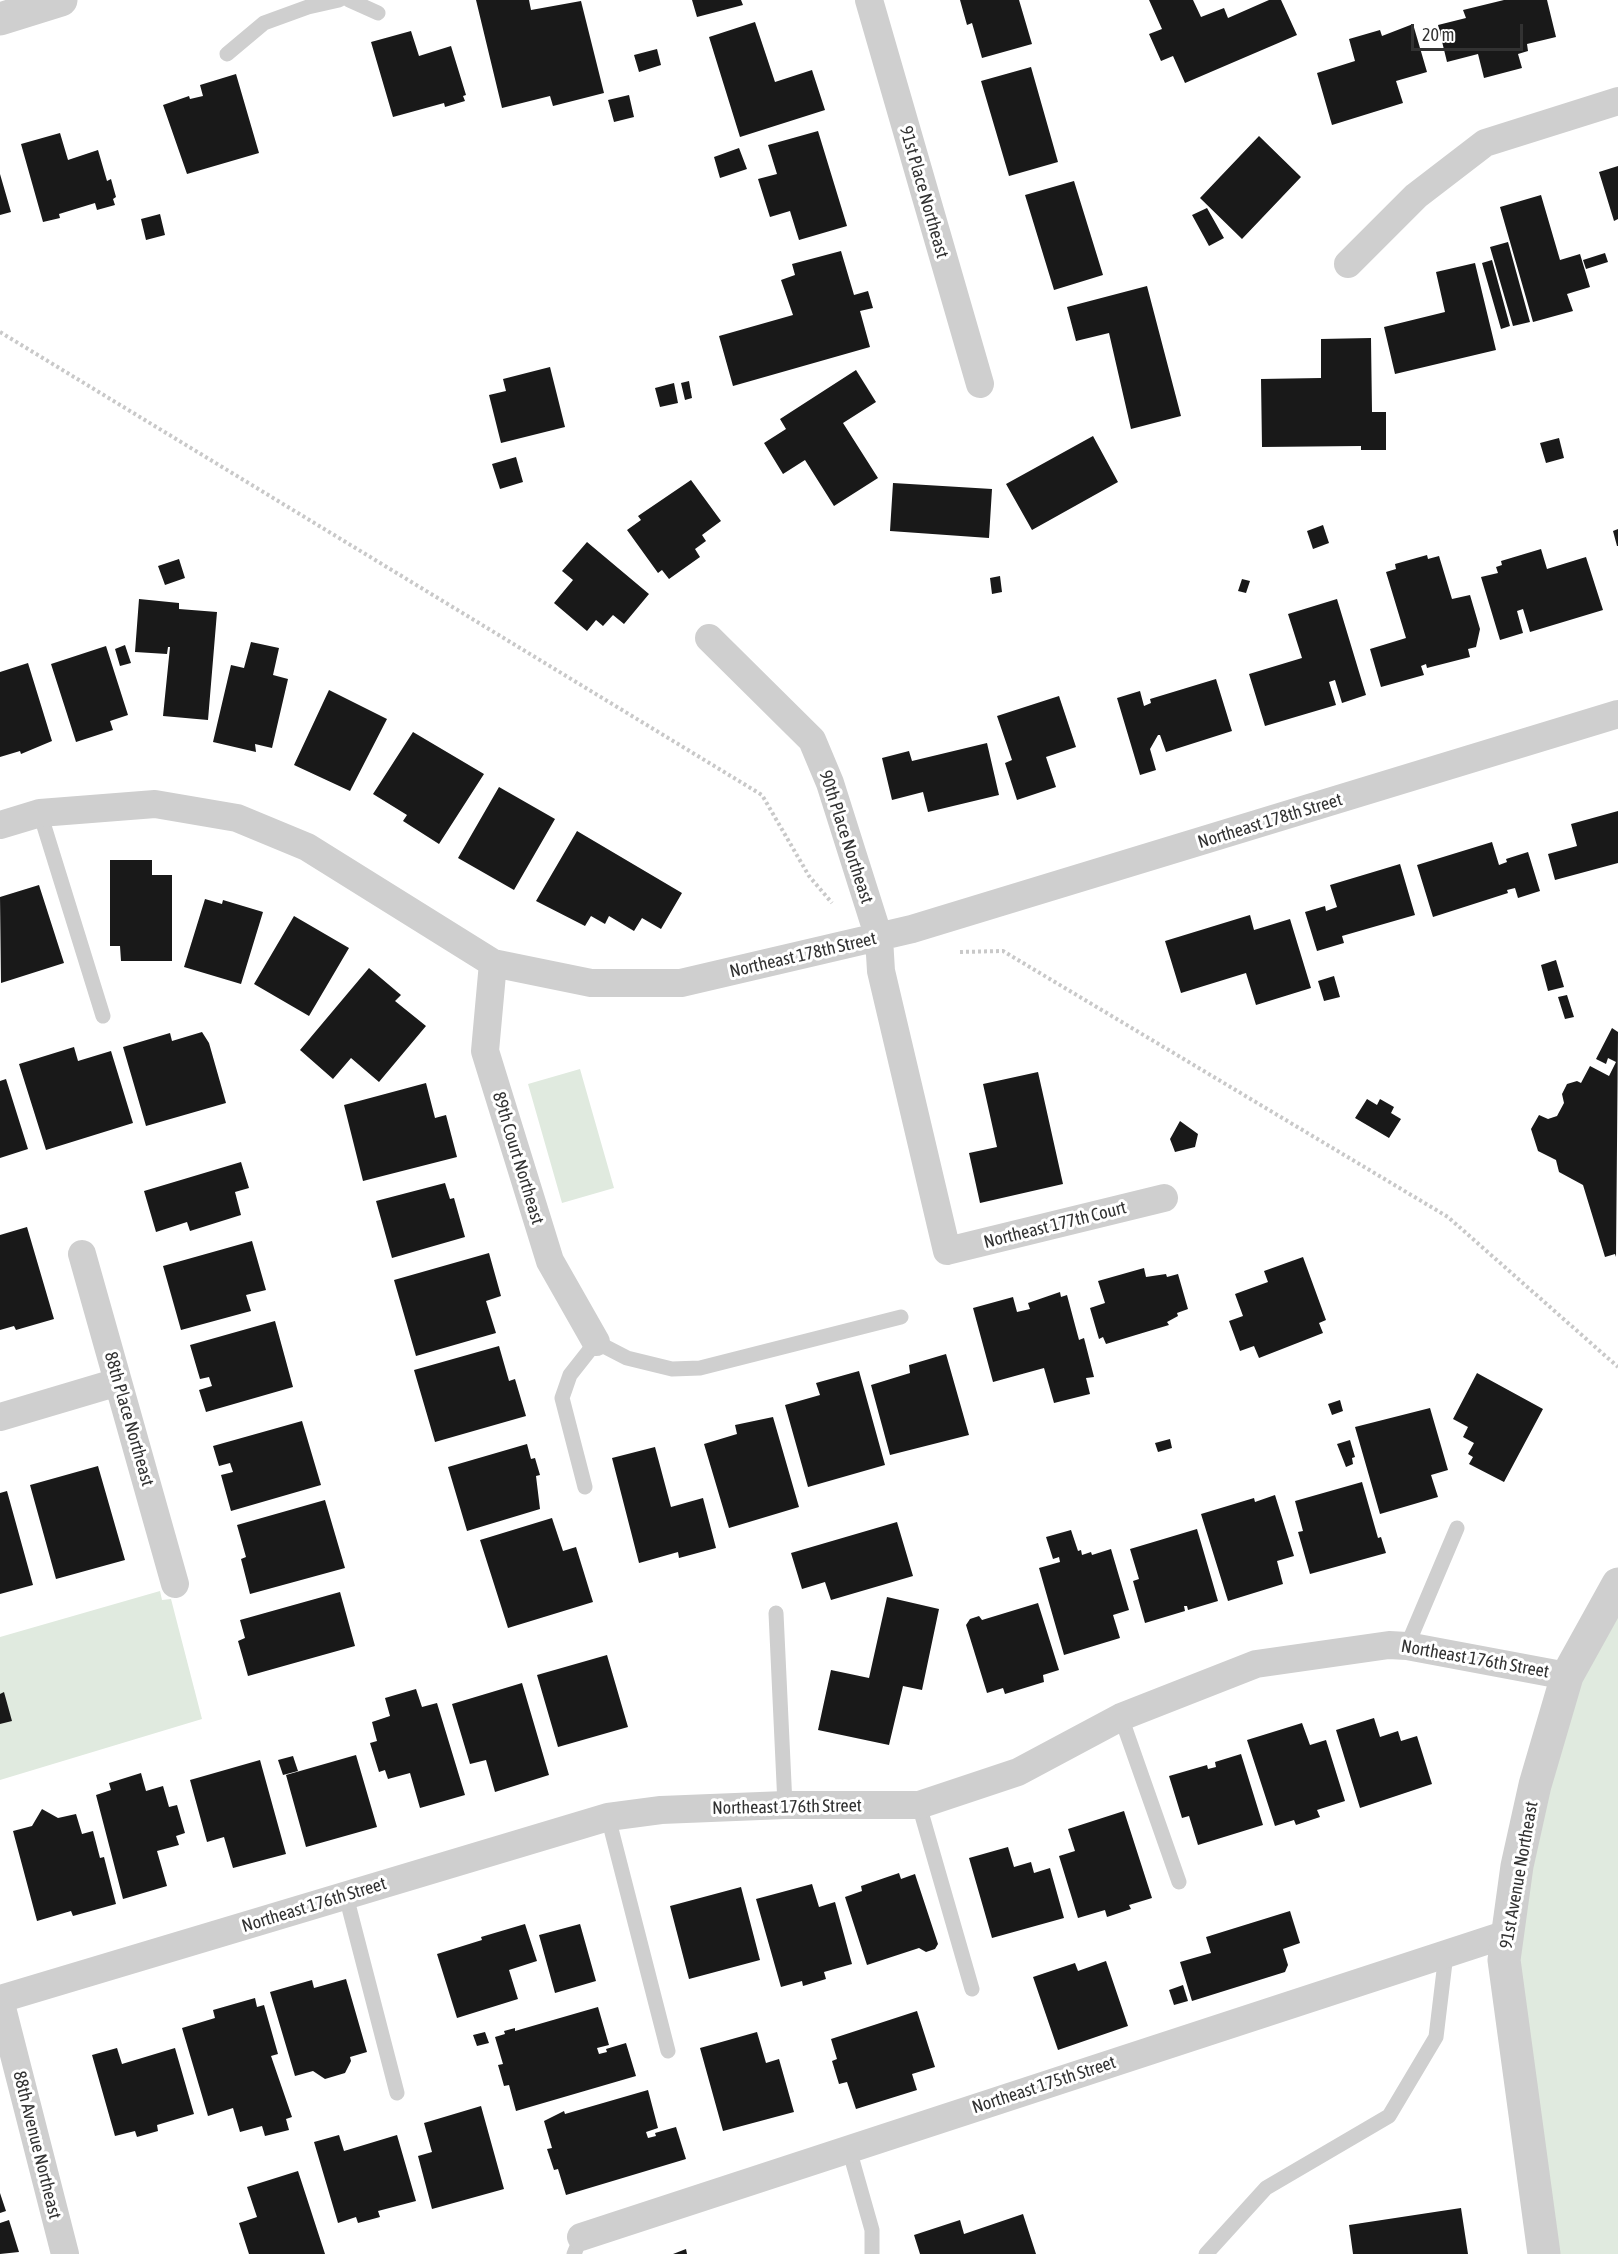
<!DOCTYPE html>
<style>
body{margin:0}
#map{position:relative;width:1618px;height:2254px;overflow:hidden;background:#fff;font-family:"Asap Condensed",sans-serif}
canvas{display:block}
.scale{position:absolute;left:1411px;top:24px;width:112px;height:27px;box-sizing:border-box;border:3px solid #323232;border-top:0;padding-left:8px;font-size:18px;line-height:21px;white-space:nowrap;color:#323232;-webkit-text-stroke:4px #fff;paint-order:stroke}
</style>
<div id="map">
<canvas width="1618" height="2254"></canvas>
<div class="scale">20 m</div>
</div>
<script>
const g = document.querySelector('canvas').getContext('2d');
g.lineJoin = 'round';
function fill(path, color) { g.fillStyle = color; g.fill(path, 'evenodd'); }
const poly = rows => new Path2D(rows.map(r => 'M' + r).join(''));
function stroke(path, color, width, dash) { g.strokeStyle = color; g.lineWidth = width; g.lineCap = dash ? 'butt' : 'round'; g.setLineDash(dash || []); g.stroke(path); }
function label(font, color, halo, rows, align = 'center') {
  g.font = font + ' "Asap Condensed",sans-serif'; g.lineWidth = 6; g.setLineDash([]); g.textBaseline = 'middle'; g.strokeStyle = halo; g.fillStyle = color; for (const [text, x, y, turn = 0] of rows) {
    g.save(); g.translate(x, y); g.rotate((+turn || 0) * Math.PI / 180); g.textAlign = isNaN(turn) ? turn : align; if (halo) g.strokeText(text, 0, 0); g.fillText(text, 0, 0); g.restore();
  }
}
fill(poly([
 [580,1069,614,1188,562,1203,528,1084],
 [1618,1584,1618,2254,1544,2254,1504,1960,1535,1785],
 [160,1591,162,1600,171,1599,202,1719,0,1780,0,1637]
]), '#e0eadf');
fill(poly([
 [476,0,529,0,531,10,581,1,604,93,553,106,550,96,502,108],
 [692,0,741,0,743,5,697,17],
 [960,0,1019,0,1032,44,982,58,972,23,967,25],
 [1149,0,1193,0,1201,17,1224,8,1228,18,1269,0,1281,0,1297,35,1185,83,1173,56,1161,61,1149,34,1162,29],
 [1504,0,1547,0,1556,37,1527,44,1528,51,1518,54,1522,68,1484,78,1478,54,1447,62,1438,25,1466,18,1463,10],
 [755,22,775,82,812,70,825,110,740,137,709,37],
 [1413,24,1427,72,1396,81,1403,103,1332,125,1317,73,1355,61,1349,39,1380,30,1382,36],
 [411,31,419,56,451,46,466,95,463,96,465,101,445,107,444,103,393,117,371,42],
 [657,49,661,65,639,72,634,55],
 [1031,67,1058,162,1009,176,981,81],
 [236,74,259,153,187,174,163,105,189,96,190,99,203,96,200,85],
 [629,95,634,117,614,122,608,100],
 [818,131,847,226,799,240,790,211,770,217,758,179,777,174,768,145],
 [60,133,68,160,98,150,107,181,111,179,116,197,113,199,115,205,97,210,95,203,59,214,60,218,43,222,21,144],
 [1259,136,1301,177,1242,239,1200,198],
 [739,148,747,169,720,178,714,157],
 [1618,166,1618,219,1614,221,1599,172],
 [0,174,11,212,0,215],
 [1074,181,1103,275,1054,290,1025,195],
 [1541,195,1560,260,1580,254,1590,287,1567,294,1573,311,1533,322,1500,207],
 [1207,208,1224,238,1209,246,1192,215],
 [160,214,165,235,146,240,141,219],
 [1508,242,1530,322,1513,326,1490,247],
 [841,251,854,295,868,291,873,308,860,311,870,347,733,386,719,336,793,315,781,280,795,275,792,264],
 [1605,253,1608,262,1586,269,1583,260],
 [1492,260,1510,326,1501,329,1482,263],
 [1475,263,1496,350,1395,374,1384,327,1445,312,1436,272],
 [1147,286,1181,416,1131,429,1109,333,1076,341,1067,307],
 [1371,338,1372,412,1386,412,1386,450,1361,450,1361,446,1262,447,1261,379,1321,378,1321,339],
 [550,367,565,427,501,443,489,395,506,391,503,379],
 [856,370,876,402,843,423,878,478,834,506,805,460,783,474,764,443,786,429,780,419],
 [689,381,692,398,685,400,681,383],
 [674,383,678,403,660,407,655,388],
 [1093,436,1118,482,1032,530,1006,484],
 [1559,438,1564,458,1546,463,1540,443],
 [516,457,523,482,500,489,492,464],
 [691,480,721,521,702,535,706,541,695,549,700,557,669,579,662,570,658,573,627,530,641,520,638,516],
 [893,483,992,489,989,538,890,531],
 [1323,525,1329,543,1313,549,1307,531],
 [1618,529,1618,546,1617,546,1613,531],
 [587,542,649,594,624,624,613,615,603,626,596,620,587,631,554,603,573,580,562,571],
 [1541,549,1547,569,1586,557,1603,610,1530,632,1523,609,1517,611,1523,633,1500,640,1481,577,1498,573,1496,567,1502,565,1501,561],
 [1427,555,1428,559,1439,556,1452,599,1470,595,1480,629,1476,647,1468,649,1470,657,1427,668,1426,664,1421,666,1424,675,1381,687,1370,649,1406,638,1386,572,1396,569,1395,564],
 [179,559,185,578,165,585,158,566],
 [1000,576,1002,592,992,594,990,578],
 [1242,579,1250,581,1246,593,1238,591],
 [139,599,179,603,179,609,217,612,208,720,163,716,170,647,168,647,167,654,135,652],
 [1337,599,1366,695,1342,703,1335,680,1329,682,1336,705,1265,726,1249,674,1302,658,1288,614],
 [251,642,279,648,273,675,288,679,272,748,255,744,256,752,213,742,231,665,244,668],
 [125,645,131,663,120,666,115,649],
 [106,646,128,715,110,721,113,730,76,742,51,664],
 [28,663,52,741,21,754,20,751,0,757,0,672],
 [1216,679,1232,731,1166,752,1160,735,1158,735,1150,749,1156,770,1140,775,1117,698,1140,691,1144,706,1151,703,1150,699],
 [329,690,387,719,350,791,294,765],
 [1059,696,1076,747,1046,757,1056,787,1017,800,1005,763,1012,760,997,716],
 [413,732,484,774,439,844,403,821,407,815,373,794],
 [987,743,999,795,928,812,923,792,892,800,882,758,909,751,912,761],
 [499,787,555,819,514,890,458,858],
 [1618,811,1618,863,1555,880,1548,854,1577,846,1571,824],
 [577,831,682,893,661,929,642,918,634,931,609,916,605,924,591,916,585,926,536,901],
 [1492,842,1499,865,1507,862,1506,859,1528,852,1540,891,1518,898,1515,888,1507,890,1508,893,1433,917,1417,865],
 [110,860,152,860,152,875,172,875,172,961,121,961,120,946,110,946],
 [1400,864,1415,915,1342,936,1344,943,1317,951,1305,912,1325,906,1326,911,1337,907,1330,885],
 [39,885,64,963,1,983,0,897],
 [205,899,222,904,223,900,263,912,241,984,184,967],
 [1250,915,1254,930,1290,919,1311,988,1256,1005,1246,973,1181,993,1165,941],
 [294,916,349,948,309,1016,254,984],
 [1556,960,1564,987,1548,991,1541,965],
 [369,968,401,995,395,1001,426,1026,379,1082,351,1058,333,1079,300,1050],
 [1334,976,1340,997,1324,1001,1318,981],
 [1567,995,1574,1017,1565,1019,1558,997],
 [1612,1028,1618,1032,1616,1257,1615,1254,1605,1257,1583,1185,1559,1172,1556,1160,1538,1151,1531,1129,1539,1115,1548,1119,1557,1116,1564,1103,1562,1094,1567,1084,1577,1081,1581,1083,1590,1066,1609,1076,1616,1062,1608,1058,1606,1064,1596,1059],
 [202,1032,209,1043,226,1103,146,1126,123,1047,170,1033,172,1041],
 [74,1047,78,1061,111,1051,133,1123,46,1150,19,1064],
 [1038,1072,1063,1184,980,1203,969,1153,997,1147,983,1084],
 [6,1079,28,1149,0,1158,0,1081],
 [426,1083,435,1118,446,1115,457,1157,363,1181,344,1105],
 [1367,1099,1377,1105,1380,1099,1394,1107,1391,1113,1401,1119,1389,1138,1355,1118],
 [1180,1121,1198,1134,1195,1147,1175,1152,1170,1139],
 [241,1162,249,1188,235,1192,241,1215,190,1231,187,1222,156,1232,144,1191],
 [445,1183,450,1199,454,1198,465,1237,392,1258,376,1201],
 [27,1227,54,1319,16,1330,14,1326,0,1330,0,1235],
 [252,1241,266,1290,246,1295,251,1311,181,1330,163,1266],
 [489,1253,501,1296,486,1301,496,1333,416,1356,394,1280],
 [1303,1257,1326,1320,1319,1323,1323,1333,1259,1358,1254,1346,1240,1351,1229,1321,1243,1316,1235,1294,1268,1282,1264,1271],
 [1144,1268,1146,1277,1166,1274,1167,1277,1178,1274,1188,1309,1177,1313,1178,1316,1167,1322,1169,1325,1106,1344,1103,1337,1099,1339,1090,1308,1105,1303,1098,1281],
 [1060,1292,1061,1297,1067,1295,1079,1340,1084,1338,1094,1377,1086,1378,1090,1394,1054,1403,1044,1368,993,1382,973,1308,1013,1297,1017,1312,1030,1309,1028,1303],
 [275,1321,293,1387,206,1412,199,1390,212,1386,209,1377,200,1379,190,1345],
 [499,1346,509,1381,515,1379,526,1416,435,1442,414,1370],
 [946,1354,969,1435,890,1455,871,1385,910,1373,909,1365],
 [859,1371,885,1465,808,1487,785,1405,820,1395,816,1383],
 [1477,1373,1543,1409,1504,1482,1469,1464,1473,1457,1468,1454,1474,1443,1463,1437,1468,1427,1453,1419],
 [1340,1400,1343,1411,1332,1415,1328,1404],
 [1430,1408,1448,1470,1431,1475,1438,1497,1380,1514,1355,1427],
 [773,1417,799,1507,729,1528,704,1444,737,1434,735,1425],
 [302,1421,321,1485,231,1511,221,1475,233,1472,230,1463,219,1466,213,1446],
 [1170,1439,1172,1448,1158,1452,1155,1443],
 [1350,1440,1355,1457,1352,1458,1353,1464,1346,1467,1337,1444],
 [527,1444,531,1459,535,1458,540,1475,536,1476,540,1509,467,1531,448,1467],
 [655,1447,671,1507,703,1498,716,1548,679,1558,678,1552,639,1563,612,1458],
 [98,1466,125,1560,56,1579,30,1485],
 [1362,1482,1378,1538,1381,1537,1386,1553,1310,1574,1298,1532,1303,1531,1295,1501],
 [7,1491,33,1585,0,1594,0,1493],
 [1275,1495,1294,1556,1277,1561,1283,1584,1228,1601,1201,1514,1254,1498,1255,1502],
 [325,1500,345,1568,250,1594,241,1559,246,1557,237,1525],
 [552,1518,563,1551,576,1547,593,1602,508,1628,480,1540],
 [897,1522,913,1576,831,1600,825,1582,802,1589,791,1553],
 [1197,1529,1218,1601,1188,1610,1187,1606,1184,1606,1185,1611,1145,1623,1133,1581,1139,1579,1130,1549],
 [1071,1530,1078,1551,1081,1550,1082,1555,1091,1552,1092,1555,1111,1549,1129,1610,1113,1615,1120,1638,1064,1655,1039,1568,1060,1562,1059,1557,1053,1559,1046,1537],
 [340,1592,355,1646,248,1676,238,1641,245,1638,240,1620],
 [887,1597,939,1609,922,1690,903,1686,889,1745,818,1730,831,1670,869,1678],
 [1038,1603,1059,1670,1043,1675,1044,1682,1005,1694,1003,1688,987,1693,966,1625,970,1619,979,1616,982,1620],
 [607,1655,628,1727,558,1747,537,1675],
 [522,1683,549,1775,495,1792,486,1760,470,1764,452,1704],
 [416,1689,422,1707,437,1703,465,1795,420,1808,410,1773,388,1779,385,1770,379,1772,370,1743,377,1741,372,1722,390,1716,385,1698],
 [4,1692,12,1721,0,1724,0,1694],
 [1374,1718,1380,1737,1398,1731,1401,1741,1417,1736,1432,1784,1360,1808,1336,1730],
 [1302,1723,1310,1745,1326,1740,1345,1801,1317,1810,1320,1817,1296,1825,1294,1820,1275,1826,1247,1740],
 [1241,1754,1263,1825,1198,1845,1189,1816,1182,1818,1169,1776,1207,1765,1208,1769,1216,1767,1215,1762],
 [356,1755,377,1827,306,1847,286,1775],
 [293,1756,298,1771,283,1775,278,1760],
 [260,1760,286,1854,233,1868,224,1837,207,1842,190,1780],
 [141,1773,146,1791,163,1786,169,1807,177,1805,185,1833,176,1836,179,1845,157,1851,167,1886,123,1899,96,1795,111,1790,109,1783],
 [42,1809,58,1818,76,1814,82,1834,93,1831,100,1858,104,1857,116,1904,73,1916,71,1911,37,1921,13,1831,32,1826],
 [1124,1811,1152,1898,1129,1905,1131,1909,1107,1917,1105,1910,1078,1918,1059,1856,1075,1851,1068,1829],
 [1008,1847,1014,1867,1031,1862,1034,1873,1050,1868,1064,1918,992,1938,969,1858],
 [899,1873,901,1879,915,1874,938,1944,935,1949,926,1952,919,1948,867,1965,845,1897,862,1891,861,1886],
 [812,1884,819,1907,835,1902,852,1964,824,1972,826,1979,803,1986,802,1981,781,1987,756,1899],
 [741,1887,760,1960,689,1979,670,1906],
 [1290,1911,1300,1943,1283,1949,1288,1965,1285,1972,1192,2001,1180,1962,1211,1953,1206,1937],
 [525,1924,537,1961,509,1970,518,1999,457,2018,437,1954,482,1940,481,1937],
 [580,1924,596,1981,555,1993,539,1935],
 [1106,1961,1128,2026,1058,2050,1033,1977,1075,1963,1078,1971],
 [346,1979,367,2052,350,2057,351,2061,345,2073,325,2079,313,2071,295,2076,270,1992,312,1980,314,1988],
 [1183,1985,1188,2001,1174,2005,1169,1990],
 [255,1998,257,2007,264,2005,278,2054,271,2056,292,2117,286,2119,289,2130,265,2136,262,2126,240,2132,233,2108,208,2116,182,2028,215,2018,213,2010],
 [598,2007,609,2045,597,2048,599,2054,607,2052,606,2049,626,2043,636,2076,516,2111,509,2085,504,2086,498,2065,503,2064,495,2037,505,2034,504,2031,515,2028,515,2031],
 [917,2011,935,2067,912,2074,917,2090,856,2109,847,2082,839,2084,832,2061,837,2059,831,2039],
 [485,2032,489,2043,477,2046,473,2035],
 [757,2032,766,2063,779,2059,794,2112,723,2131,700,2048],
 [117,2048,122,2064,175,2048,194,2114,157,2125,158,2131,137,2137,135,2131,115,2136,92,2055],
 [648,2090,658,2128,646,2132,648,2138,656,2136,655,2133,676,2127,686,2159,566,2195,558,2169,554,2170,547,2149,552,2148,544,2121,564,2111,565,2114],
 [481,2106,504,2189,432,2209,418,2156,432,2152,424,2123],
 [339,2135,344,2151,397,2135,416,2201,378,2211,380,2217,358,2223,356,2217,338,2223,314,2142],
 [298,2171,325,2254,249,2254,239,2223,257,2217,247,2187],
 [0,2193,6,2211,0,2213],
 [1461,2208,1468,2254,1353,2254,1349,2225],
 [1023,2214,1036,2254,920,2254,914,2235,960,2220,964,2234],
 [9,2220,19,2252,0,2254,0,2223],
 [686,2249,687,2254,673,2254]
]), '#191919');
stroke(poly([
 [0,332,762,795,809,876,832,903],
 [960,952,1003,951,1448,1217,1618,1367]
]), '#c9c9c9', 4, [3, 3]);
stroke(poly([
 [349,0,378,13],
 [227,54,264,23,308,7,339,0],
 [40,813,103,1016],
 [585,1487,562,1398,570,1375,596,1342,627,1358,672,1369,700,1368,901,1317],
 [776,1613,785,1805],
 [1407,1646,1457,1528],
 [1121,1717,1179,1882],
 [919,1805,972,1989],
 [608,1817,668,2051],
 [346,1896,397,2093],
 [849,2149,872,2230,872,2254],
 [574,2254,581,2237],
 [1206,2254,1266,2188,1389,2116,1436,2037,1446,1954]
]), '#cfcfcf', 15);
stroke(poly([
 [869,0,980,384],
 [1348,264,1416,196,1485,143,1618,101],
 [709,638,812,740,830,783,879,938,881,971,947,1251,1164,1198],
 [0,825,40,813,155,804,237,818,307,847,493,963,591,983,681,983,912,929,1618,714],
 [493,963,485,1051,550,1261,596,1342],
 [82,1254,175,1584],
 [0,1417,118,1382],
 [0,1999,608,1817,661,1810,785,1805,919,1805,1018,1772,1121,1717,1256,1664,1389,1645,1407,1646,1567,1676],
 [0,2000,65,2254],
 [581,2237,1507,1934]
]), '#cfcfcf', 28);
stroke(poly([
 [0,19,61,0],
 [1544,2254,1504,1960,1517,1866,1535,1785,1567,1676,1618,1584]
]), '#cfcfcf', 33);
label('18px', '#323232', '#fff', [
 ["91st Place Northeast",924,192,74],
 ["Northeast 178th Street",1270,821,-17],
 ["90th Place Northeast",846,837,72],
 ["Northeast 178th Street",803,955,-13],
 ["89th Court Northeast",518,1158,73],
 ["Northeast 177th Court",1055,1225,-14],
 ["88th Place Northeast",129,1419,74],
 ["Northeast 176th Street",1475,1659,10],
 ["Northeast 176th Street",787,1807,-1],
 ["91st Avenue Northeast",1519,1875,-80],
 ["Northeast 176th Street",314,1905,-17],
 ["Northeast 175th Street",1044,2085,-18],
 ["88th Avenue Northeast",37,2145,76]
]);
</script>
